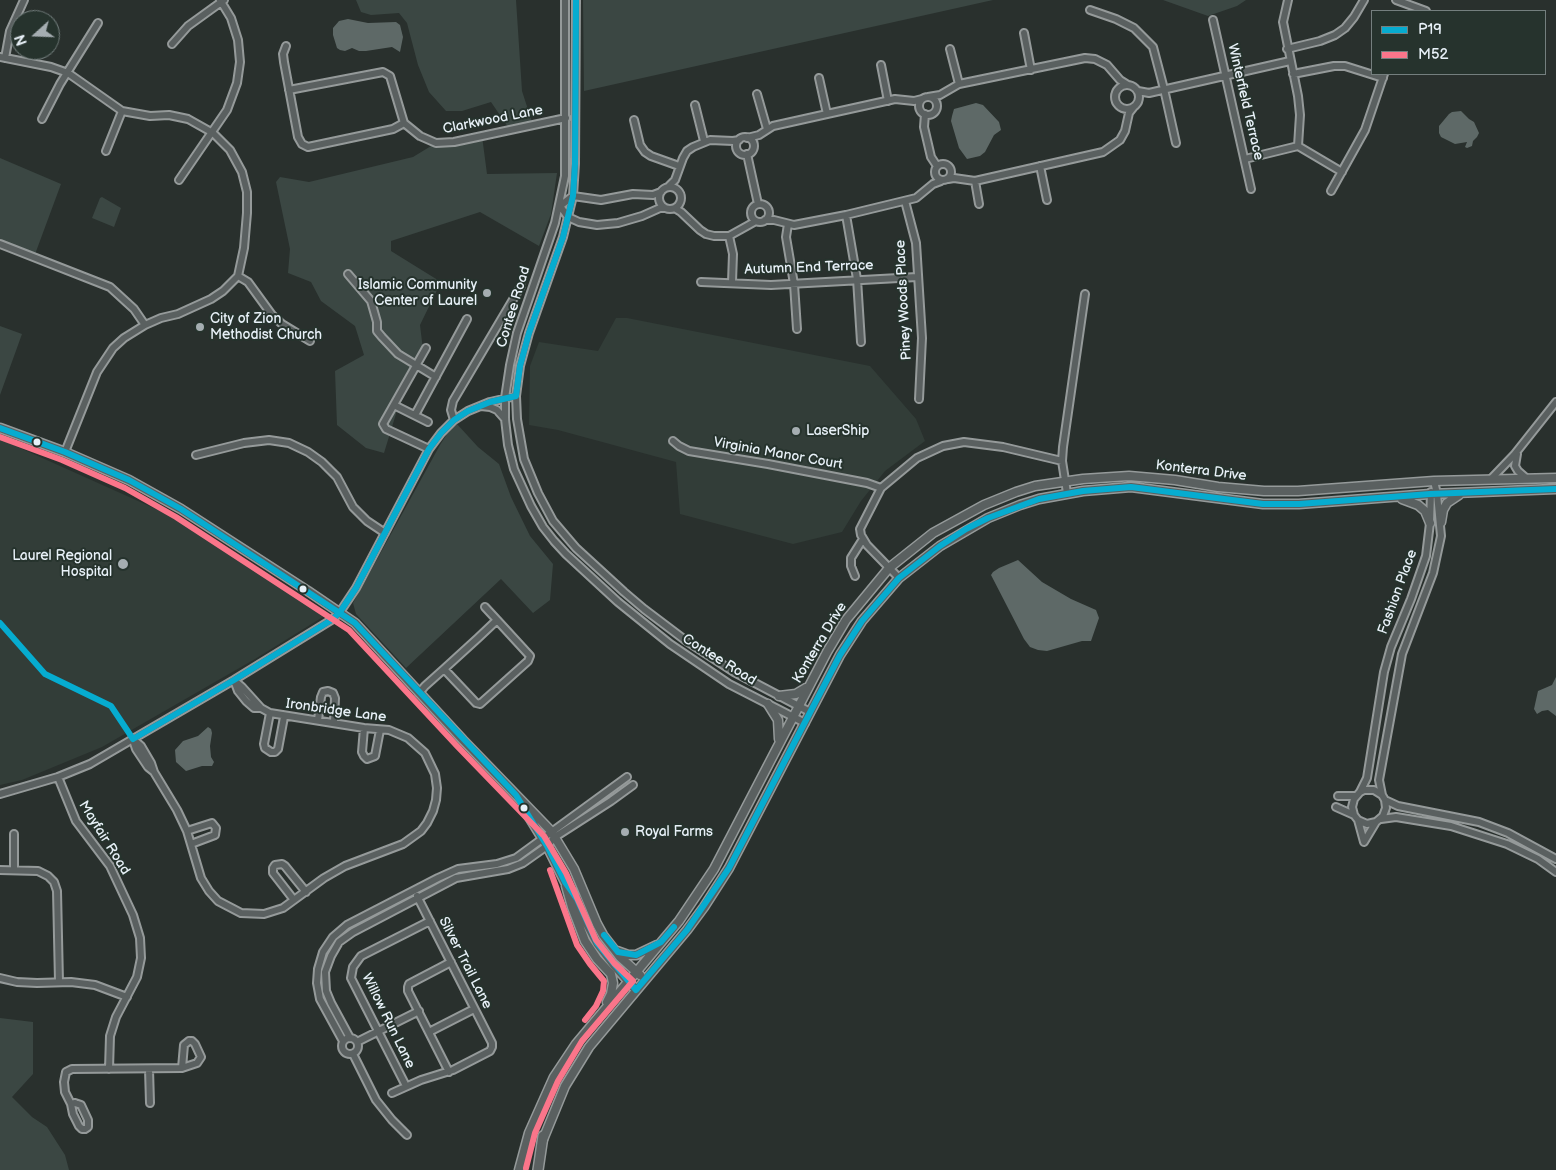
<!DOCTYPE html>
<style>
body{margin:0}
#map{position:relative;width:1556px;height:1170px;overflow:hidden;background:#29302d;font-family:"Balsamiq Sans",sans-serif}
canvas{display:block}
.legend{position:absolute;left:1371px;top:10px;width:175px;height:65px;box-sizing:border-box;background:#26332d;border:1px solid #747f7e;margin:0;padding:6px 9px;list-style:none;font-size:15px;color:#e8f1f8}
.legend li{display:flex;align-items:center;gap:10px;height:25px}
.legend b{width:25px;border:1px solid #747f7e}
.north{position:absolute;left:10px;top:10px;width:50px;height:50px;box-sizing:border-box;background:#26332d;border:1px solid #747f7e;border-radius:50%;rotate:250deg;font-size:14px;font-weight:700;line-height:20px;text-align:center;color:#e8f1f8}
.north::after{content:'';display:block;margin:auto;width:18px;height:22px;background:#a5adb1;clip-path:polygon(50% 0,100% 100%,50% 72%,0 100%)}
</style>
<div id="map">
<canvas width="1556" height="1170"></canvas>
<ul class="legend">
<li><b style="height:6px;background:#06acd0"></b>P19</li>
<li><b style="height:6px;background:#fa758a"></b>M52</li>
</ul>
<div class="north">N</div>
</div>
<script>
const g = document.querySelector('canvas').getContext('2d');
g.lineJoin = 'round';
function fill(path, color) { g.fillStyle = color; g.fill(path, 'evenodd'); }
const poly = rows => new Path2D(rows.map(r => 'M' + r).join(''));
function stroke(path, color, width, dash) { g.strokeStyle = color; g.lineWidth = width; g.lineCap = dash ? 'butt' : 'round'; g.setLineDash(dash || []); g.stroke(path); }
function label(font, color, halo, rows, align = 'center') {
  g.font = font + ' "Balsamiq Sans",sans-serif'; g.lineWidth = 4; g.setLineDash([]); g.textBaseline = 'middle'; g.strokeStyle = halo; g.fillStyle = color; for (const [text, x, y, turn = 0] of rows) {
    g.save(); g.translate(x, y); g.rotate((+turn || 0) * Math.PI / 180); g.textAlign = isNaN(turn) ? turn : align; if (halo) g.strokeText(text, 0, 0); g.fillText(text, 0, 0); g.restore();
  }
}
fill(poly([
 [616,318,627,318,870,366,916,419,925,441,885,471,861,501,842,532,793,544,680,514,676,462,558,430,529,425,530,366,539,342,598,351],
 [0,439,167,514,326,615,255,659,102,747,22,780,0,785]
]), '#323d38');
fill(poly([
 [356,0,516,0,522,91,533,125,510,130,491,102,462,111,446,111,429,92,418,65,407,23,399,13,371,15,361,12],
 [583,0,993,0,584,91],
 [1163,0,1246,0,1237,6,1208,16],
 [482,136,487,174,557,173,551,214,539,246,480,212,391,241,391,251,441,282,420,325,424,358,399,404,384,453,366,448,337,425,335,371,364,355,355,326,321,301,311,282,288,273,290,249,276,182,280,177,309,182,413,157,436,143],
 [0,158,61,184,34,257,0,244],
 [102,197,121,208,114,227,92,218,100,198],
 [0,326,22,334,0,395],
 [457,424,478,447,499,464,511,497,530,536,553,564,550,600,533,613,501,579,406,668,356,614,353,603,440,445,447,434],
 [0,1018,33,1022,33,1074,12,1097,32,1117,47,1127,65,1155,69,1170,0,1170]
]), '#3b4743');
fill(poly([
 [348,19,368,23,396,22,400,25,403,37,400,52,392,47,366,51,359,51,352,48,345,51,340,50,337,48,333,35,333,28,339,21],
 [976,103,983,105,999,122,1001,130,994,135,985,152,980,156,967,159,959,148,951,121,952,116,954,109],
 [1461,111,1469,119,1474,122,1479,133,1477,137,1473,141,1472,146,1467,148,1465,147,1467,142,1455,144,1441,137,1439,133,1439,126,1449,114,1452,112],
 [1018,560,1042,582,1071,599,1096,610,1099,618,1091,641,1082,641,1047,651,1038,650,1030,647,1024,639,991,575,993,572,999,568],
 [1556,677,1556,716,1548,710,1542,711,1537,714,1534,709,1538,691,1552,685],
 [208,727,211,729,212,733,210,746,211,757,214,762,212,766,202,766,186,771,176,762,175,750,183,741,198,736]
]), '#5e6967');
const minor = poly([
 [565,0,565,176,555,223,517,333,510,365,505,398,505,419,508,445,514,469,531,506,543,527,554,541,566,554,618,602,670,644,729,684,805,723],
 [576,0,575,164,573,196,563,237,529,333,520,366,516,396,517,419,524,459,538,493,553,521,576,548,624,592,644,609,685,640,734,672,810,712],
 [1288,0,1283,22,1298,96,1300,115,1298,146],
 [1396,0,1426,11],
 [1090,10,1116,19,1134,28,1153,47,1164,89,1176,143],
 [1213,20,1251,189],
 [1024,33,1031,70],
 [172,44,188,26,224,0],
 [286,46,283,54,284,62,298,137,302,144,308,147,393,129,404,123],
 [950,49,959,84],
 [1287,49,1320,41,1335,35,1345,28,1354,17,1364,0],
 [0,57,51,67,68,73,122,111,150,116,169,115,188,119,213,133,230,150,242,172,247,192,247,213,244,248,238,276],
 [5,58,10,31,24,0],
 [881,65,888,101],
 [1293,74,1334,66,1345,66,1383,78],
 [819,78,827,114],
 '1115 97a12 12 0 1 1 24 0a12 12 0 1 1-24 0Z',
 [289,90,383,72,390,76,404,123,420,136,436,143,454,142,566,118],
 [1138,91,1149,93,1290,61],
 [757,94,767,129],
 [928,97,940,95,959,84,1085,58,1095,59,1107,65,1120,80,1128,85],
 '919 106a9 9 0 1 1 18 0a9 9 0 1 1-18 0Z',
 [695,105,704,141],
 [925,114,924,127,931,157,937,166],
 [42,119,60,84,98,23],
 [634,120,640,145,645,152,651,156,679,166],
 '736 146a9 9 0 1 1 18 0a9 9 0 1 1-18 0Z',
 [747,138,759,135,773,126,827,114,895,99,914,101,922,99],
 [106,151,122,111],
 [747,154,758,204],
 [1245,159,1298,146,1342,172],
 '935 172a8 8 0 1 1 16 0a8 8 0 1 1-16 0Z',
 [1040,166,1047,200],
 [948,179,954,178,975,181,1103,152,1120,140,1125,131,1129,113,1133,108],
 [179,180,227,110,237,83,240,62,238,40,231,18,220,0],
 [975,181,979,204],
 '659 198a11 11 0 1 1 22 0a11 11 0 1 1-22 0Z',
 [668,187,675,180,683,158,687,151,693,147,710,140,733,141,739,140],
 [1331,191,1365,130,1384,74],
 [905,201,916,243,922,338,919,399],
 '751 213a9 9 0 1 1 18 0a9 9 0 1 1-18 0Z',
 [560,206,568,217,579,222,597,225,618,223,642,216,660,208,665,208],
 [560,206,573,196,601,200,633,194,653,195,661,192],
 [676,209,681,212,700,230,706,234,714,236,729,236,756,221],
 [846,215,857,279,861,342],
 [765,220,774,220,794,225,846,215,916,198,933,184,941,181],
 [788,224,786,237,794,284,797,329],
 [729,236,733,254,732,282],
 [0,244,110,287,134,309,145,325],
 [348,274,371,301,377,322,377,331,382,337,398,354,436,377],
 [238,276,248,282,272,315,282,324,310,341],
 [701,282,771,285,917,277],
 [426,348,383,424,386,429,429,449],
 [394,405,428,422],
 [481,406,490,407,497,410,505,419],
 [415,415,467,319],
 [454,420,451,410,453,401,521,286],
 [673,441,679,446,689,451,768,464,867,483,881,488],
 [65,452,97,372,113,348,124,338,145,325,161,318,178,314,211,299,223,291,238,276],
 [1517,454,1515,466,1518,471,1526,478],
 [196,455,244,443,269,440,289,443,308,452,322,462,337,477,353,507,367,521,385,533],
 [1491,479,1514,455,1556,402],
 [1067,493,1062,461,1063,447,1085,294],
 [855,576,851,566,851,558,863,539],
 [899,578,867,545,861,535,860,529,881,488,917,458,943,446,964,442,1003,447,1062,461],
 [485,607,497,620],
 [235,681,242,687,261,708],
 [419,693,425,686,444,669,478,638,497,620,530,656,528,661,480,704,476,703,444,669],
 [270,713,264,744,265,748,271,752,275,752,278,749,284,717],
 [318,720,321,697,323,692,328,691,333,693,335,698,334,722],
 [364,728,362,752,364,756,367,759,375,756,380,730],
 [133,739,141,746,151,763,154,772,177,810,187,831,201,878,209,891,218,901,241,913,264,914,283,908,324,878,345,866,403,844,421,831,427,823,433,811,436,800,437,788,435,774,425,753,408,738,389,730,364,728,270,713,261,708,254,708,246,701,238,691,234,680],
 [133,740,136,749,148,767,153,771],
 [58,777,76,821,110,866,133,915,140,938,141,958,137,977,116,1017,110,1036,109,1069],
 [1360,792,1367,778,1384,672,1391,647,1411,599,1426,556,1430,523,1431,492],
 [0,794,58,777,90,764,234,680,333,619,340,612,356,588,429,449,441,433,454,420,468,411,490,402,516,396],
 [1382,795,1379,780,1402,654,1433,573,1441,536,1437,494,1434,481],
 [1338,796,1356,796],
 [1385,800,1398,806,1479,822,1508,833,1556,859],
 [1336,807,1354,815],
 [1381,819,1396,817,1451,826,1507,844,1538,859,1556,872],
 [1358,820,1364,842,1376,822,1383,816,1386,808,1385,800,1382,795,1374,790,1364,790,1360,792,1354,799,1352,807,1354,815,1358,820,1367,824,1376,822],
 [187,831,212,823,216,828,215,835,191,844],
 [14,834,14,870],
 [0,870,38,871,48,876,54,882,57,891,59,982],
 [294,900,273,873,273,868,275,865,282,864,285,866,306,892],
 [0,978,17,982,37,983,71,982,95,985,127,997],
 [429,1032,474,1009],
 '342 1046a8 8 0 1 1 16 0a8 8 0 1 1-16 0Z',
 [350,1038,331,1003,326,991,325,972,331,956,339,942,353,932,456,878,508,869,523,863,547,846,555,837,611,801,633,785],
 [189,1041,192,1041,195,1044,201,1057,197,1063,182,1068,184,1045,189,1041],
 [343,1041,320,999,317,983,318,969,323,952,333,937,347,925,438,878,458,869,497,864,516,858,627,777],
 [357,1042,419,1011],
 [353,1054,376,1100,392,1120,407,1135],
 [149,1069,150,1103],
 [449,1072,408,991,408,987,409,984,451,962],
 [406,1086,351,978,353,967,361,956,430,921],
 [392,1093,421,1080,453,1070,490,1051,492,1047,492,1043,417,896],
 [75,1103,81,1105,88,1120,88,1127,85,1129,82,1129,79,1126,73,1114,71,1104,75,1103],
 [71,1104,65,1092,64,1082,66,1072,72,1069,182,1068]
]);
const major = poly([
 [0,428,65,452,129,480,181,509,308,591,355,623,463,740,551,831,574,869,597,924,603,935,620,957,640,975],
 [1402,499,1418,505,1425,511,1430,523],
 [1441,522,1443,510,1447,503,1459,495],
 [779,696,796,694,806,688],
 [768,704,778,720,779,739],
 [523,807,547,846,565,882,577,899,587,924,597,943,614,965,636,990],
 [566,886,572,907,585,941,597,959,611,974,613,983,611,994,607,1002],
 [617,951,628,955,636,955,657,945],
 [542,1142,565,1086,589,1047,687,930,704,907,729,868,840,655,862,621,899,578,940,546,988,518,1020,505,1039,499,1083,491,1131,487,1263,504,1299,504,1430,494,1556,489],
 [519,1170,529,1133,554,1077,576,1044,679,921,714,869,827,652,846,620,889,568,933,533,984,505,1016,492,1035,486,1083,479,1129,476,1175,480,1218,487,1264,491,1298,491,1434,481,1556,478]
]);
const highway = poly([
 [538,1170,543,1136]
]);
stroke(minor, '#959a9a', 10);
stroke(major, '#959a9a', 11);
stroke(highway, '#959a9a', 12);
stroke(minor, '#5a6060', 6);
stroke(major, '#5a6060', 8);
stroke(highway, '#5a6060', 9);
stroke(poly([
 [0,428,65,452,129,480,181,509,355,623,516,795,547,846,565,882,577,899,597,943,636,990,687,930,729,868,840,655,862,621,899,578,940,546,966,529,988,518,1039,499,1083,491,1131,487,1263,504,1299,504,1430,494,1556,489],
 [0,623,45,674,111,706,133,739],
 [133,739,234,680,333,619,340,612,356,588,429,449,441,433,454,420,468,411,490,402,516,396,520,366,529,333,563,237,573,196,575,164,576,0],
 [604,935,618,952,636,955,661,942,674,927]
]), '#06acd0', 6);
stroke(poly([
 [0,437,62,460,125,488,176,517,349,630,457,746,544,836,566,873,596,940,614,963,633,981,582,1041,558,1081,535,1133,526,1168],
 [550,870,577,945,590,964,604,981,603,991,596,1006,585,1020]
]), '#fa758a', 6);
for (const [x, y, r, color] of [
 [487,293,5,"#a5adb1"],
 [200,327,5,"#a5adb1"],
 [796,431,5,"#a5adb1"],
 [37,442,4.5,"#e8f1f8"],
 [123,564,6,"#a5adb1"],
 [303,589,4.5,"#e8f1f8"],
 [524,808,4.5,"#e8f1f8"],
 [625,832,5,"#a5adb1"]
]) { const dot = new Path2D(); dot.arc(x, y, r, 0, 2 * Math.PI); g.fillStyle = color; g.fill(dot); stroke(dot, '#26332d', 2); }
label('14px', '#e8f1f8', '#26332d', [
 ["Winterfield Terrace",1245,102,77],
 ["Clarkwood Lane",493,120,-11],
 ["Autumn End Terrace",809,268,-2],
 ["Piney Woods Place",904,300,-93],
 ["Contee Road",514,307,-73],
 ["Virginia Manor Court",778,454,10],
 ["Konterra Drive",1201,471,7],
 ["Fashion Place",1398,592,-70],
 ["Konterra Drive",820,643,-59],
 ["Contee Road",719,660,32],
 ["Ironbridge Lane",336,711,8],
 ["Mayfair Road",104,838,58],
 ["Silver Trail Lane",465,963,63],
 ["Willow Run Lane",388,1021,64]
]);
label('14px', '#e8f1f8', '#26332d', [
 ["Islamic Community",477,285,"right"],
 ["Center of Laurel",477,301,"right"],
 ["City of Zion",210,319],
 ["Methodist Church",210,335],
 ["LaserShip",806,431],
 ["Laurel Regional",112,556,"right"],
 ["Hospital",112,572,"right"],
 ["Royal Farms",635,832]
], 'left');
</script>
